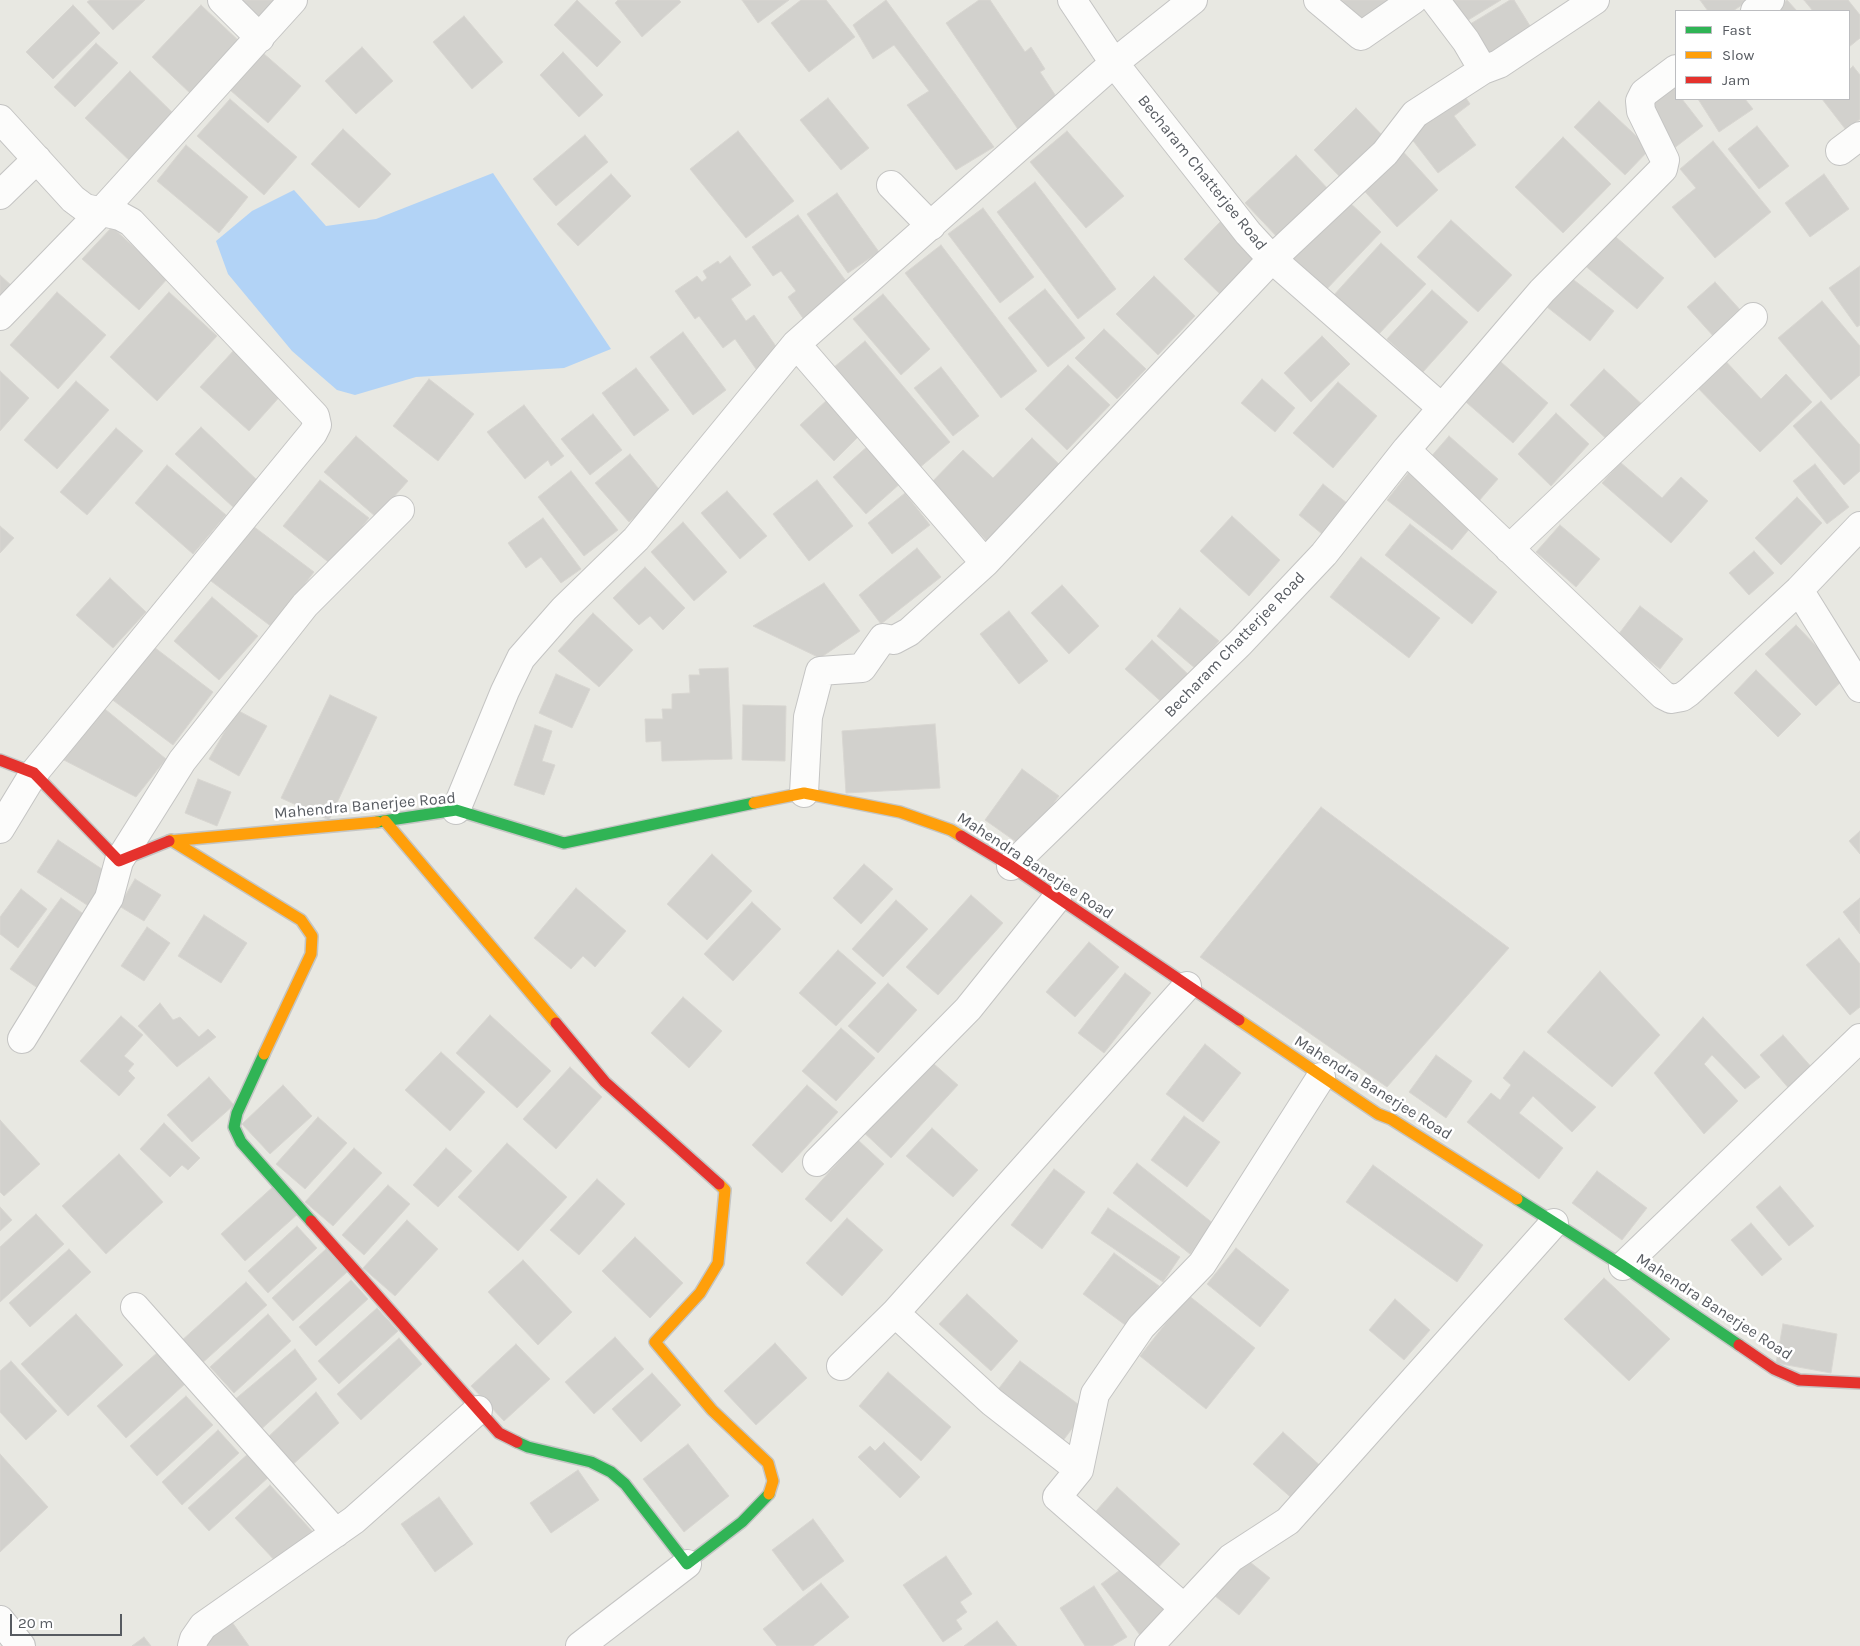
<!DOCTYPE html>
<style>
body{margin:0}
#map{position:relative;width:1860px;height:1646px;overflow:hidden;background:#e8e8e2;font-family:Karla,sans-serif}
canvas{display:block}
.legend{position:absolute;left:1675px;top:10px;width:175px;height:90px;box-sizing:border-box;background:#fff;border:1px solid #bcbdc0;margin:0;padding:6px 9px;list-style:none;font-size:15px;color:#575b61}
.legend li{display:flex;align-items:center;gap:10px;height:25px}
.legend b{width:25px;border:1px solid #bcbdc0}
.scale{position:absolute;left:10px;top:1614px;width:112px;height:22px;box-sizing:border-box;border:2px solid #575b61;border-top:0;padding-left:6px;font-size:15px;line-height:18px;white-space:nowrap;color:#575b61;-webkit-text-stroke:4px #fff;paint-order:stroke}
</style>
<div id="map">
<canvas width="1860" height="1646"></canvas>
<ul class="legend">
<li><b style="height:6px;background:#30b455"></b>Fast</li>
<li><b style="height:6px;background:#ff9f0a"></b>Slow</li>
<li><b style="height:6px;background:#e5322d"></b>Jam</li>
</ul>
<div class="scale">20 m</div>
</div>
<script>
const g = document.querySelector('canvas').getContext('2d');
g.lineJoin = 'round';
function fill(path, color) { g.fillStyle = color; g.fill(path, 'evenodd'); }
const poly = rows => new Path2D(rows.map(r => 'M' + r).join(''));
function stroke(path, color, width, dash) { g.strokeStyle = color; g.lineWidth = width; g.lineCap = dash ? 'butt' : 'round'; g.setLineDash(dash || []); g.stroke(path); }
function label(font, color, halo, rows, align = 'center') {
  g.font = font + ' Karla,sans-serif'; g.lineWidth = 5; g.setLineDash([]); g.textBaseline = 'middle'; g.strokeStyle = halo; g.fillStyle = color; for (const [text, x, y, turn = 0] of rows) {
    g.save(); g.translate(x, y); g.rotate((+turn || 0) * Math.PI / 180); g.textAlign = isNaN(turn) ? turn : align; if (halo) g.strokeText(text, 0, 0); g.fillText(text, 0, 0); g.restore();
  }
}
fill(poly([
 [493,173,611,349,564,368,416,377,355,395,337,390,292,351,228,274,216,241,252,211,294,190,326,226,376,219]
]), '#b2d3f6');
const building = poly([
 [90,0,145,0,113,30,87,2,90,0],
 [232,0,280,0,257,24,232,0],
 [577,0,621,42,597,67,554,25,577,0],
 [618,0,679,0,681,2,642,37,615,3,618,0],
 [742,0,789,0,758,23,742,0],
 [801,0,826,0,855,37,809,72,771,23,801,0],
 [886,0,994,147,956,170,907,105,929,91,894,45,873,59,853,25,886,0],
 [979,0,990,0,1025,52,1031,47,1045,69,1040,72,1071,119,1030,147,946,23,979,0],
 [1342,0,1393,0,1359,24,1342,0],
 [1451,0,1501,0,1465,22,1451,0],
 [1510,0,1514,0,1535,34,1489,61,1467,26,1510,0],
 [1700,0,1749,0,1733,11,1708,11,1700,0],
 [1787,0,1797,11,1772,11,1787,0],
 [1804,0,1848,0,1860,15,1860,38,1849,47,1849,11,1813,11,1804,0],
 [73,5,100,33,53,79,26,52,73,5],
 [201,5,241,43,192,95,152,57,201,5],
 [464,16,503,62,472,89,433,42,464,16],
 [96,43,118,63,75,107,54,87,96,43],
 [362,47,393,81,356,114,325,81,362,47],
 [563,52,603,95,579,117,540,75,563,52],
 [263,53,301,86,268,123,230,90,263,53],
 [1853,66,1860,75,1860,119,1846,130,1822,99,1849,99,1849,70,1853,66],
 [130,71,178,118,133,164,85,118,130,71],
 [1674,88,1676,91,1676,99,1682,99,1703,126,1673,149,1643,110,1674,88],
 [1462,92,1470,104,1454,116,1476,145,1438,173,1407,133,1462,92],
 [828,98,869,148,841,170,800,120,828,98],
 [230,99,297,157,264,195,197,136,230,99],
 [1698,99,1745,99,1753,109,1719,132,1698,99],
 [1599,101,1650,149,1625,175,1574,127,1599,101],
 [1356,108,1384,137,1341,178,1314,150,1356,108],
 [1757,126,1789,166,1759,189,1728,149,1757,126],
 [343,129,391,174,359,208,311,164,343,129],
 [738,131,794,201,746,238,690,169,738,131],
 [1067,131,1124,196,1086,228,1030,162,1067,131],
 [585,135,608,162,556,206,533,179,585,135],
 [1563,137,1611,184,1563,233,1515,187,1563,137],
 [1713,141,1771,212,1715,258,1672,207,1696,188,1680,169,1713,141],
 [186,145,248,197,219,233,157,181,186,145],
 [1399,147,1438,190,1397,227,1358,184,1399,147],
 [1296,155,1330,191,1279,239,1245,203,1296,155],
 [611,174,631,196,578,246,557,224,611,174],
 [1824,174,1849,209,1810,237,1785,203,1824,174],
 [1035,182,1116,289,1078,319,997,212,1035,182],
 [837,193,879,252,848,273,807,214,837,193],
 [1346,199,1381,232,1324,292,1290,260,1346,199],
 [983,208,1034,277,1000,303,948,234,983,208],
 [798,215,851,288,805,321,788,297,796,291,781,271,773,276,752,247,798,215],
 [1451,220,1512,275,1478,312,1417,257,1451,220],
 [1221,221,1259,258,1222,296,1184,259,1221,221],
 [112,227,168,278,139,310,82,259,112,227],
 [1610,232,1664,278,1637,309,1583,264,1610,232],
 [1381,243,1426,284,1377,336,1333,296,1381,243],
 [941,245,1037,371,1001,398,905,273,941,245],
 [730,256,751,285,731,299,746,321,754,315,780,352,756,369,735,339,723,348,699,316,695,319,675,291,697,276,702,282,707,278,703,271,718,261,720,264,730,256],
 [1860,266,1860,325,1857,327,1829,288,1860,266],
 [0,275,13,287,0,301,0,275],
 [1154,276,1195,316,1158,355,1116,314,1154,276],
 [1570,277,1614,311,1590,341,1547,307,1570,277],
 [1715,282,1743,313,1715,338,1687,307,1715,282],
 [1045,289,1085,338,1048,367,1008,318,1045,289],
 [1432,290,1468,322,1423,372,1387,339,1432,290],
 [57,292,106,335,58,389,10,345,57,292],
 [169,292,217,336,157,401,110,357,169,292],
 [883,294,930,349,901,375,853,319,883,294],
 [1822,301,1860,346,1860,375,1831,400,1778,338,1822,301],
 [1104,329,1146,369,1117,399,1075,358,1104,329],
 [683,332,726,390,693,415,650,357,683,332],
 [1322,336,1350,364,1311,402,1284,373,1322,336],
 [865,341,950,442,918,469,833,368,865,341],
 [235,349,283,393,249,431,200,387,235,349],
 [1494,356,1548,403,1513,443,1459,396,1494,356],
 [1721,356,1761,399,1786,374,1812,402,1760,452,1693,383,1721,356],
 [1068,365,1110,405,1067,450,1025,409,1068,365],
 [941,367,979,416,953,436,914,388,941,367],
 [636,368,669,410,634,436,602,393,636,368],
 [1604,369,1647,409,1613,445,1570,405,1604,369],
 [0,371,29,398,0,431,0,371],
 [429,379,474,414,438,461,393,426,429,379],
 [1262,379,1295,408,1275,432,1241,403,1262,379],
 [76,381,109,410,57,469,24,440,76,381],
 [1338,382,1377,416,1333,468,1293,433,1338,382],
 [828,399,861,434,834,461,800,425,828,399],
 [1821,401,1860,445,1860,471,1844,485,1793,426,1821,401],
 [524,405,564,456,551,466,548,460,525,479,487,432,524,405],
 [1556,413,1589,444,1551,486,1518,454,1556,413],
 [593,414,622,450,590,475,561,439,593,414],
 [201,427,258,481,233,507,175,454,201,427],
 [116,428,143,451,87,515,60,492,116,428],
 [356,436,408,481,376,517,324,472,356,436],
 [1449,436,1498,479,1478,502,1429,459,1449,436],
 [1032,438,1063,468,989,543,929,485,963,450,993,478,1032,438],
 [869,445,902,482,866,514,833,477,869,445],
 [630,454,663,494,629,522,595,483,630,454],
 [1620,462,1662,498,1681,477,1708,501,1671,543,1602,483,1620,462],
 [1815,464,1849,507,1827,524,1793,481,1815,464],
 [167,465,226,515,193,554,135,503,167,465],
 [571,471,618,530,584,556,538,497,571,471],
 [1409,472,1475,522,1452,550,1387,500,1409,472],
 [320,480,369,518,332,565,283,526,320,480],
 [817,480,853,526,809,561,773,514,817,480],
 [1323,484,1357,511,1333,543,1299,515,1323,484],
 [727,491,767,536,740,559,701,513,727,491],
 [905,493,930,525,892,554,868,523,905,493],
 [1797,497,1822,523,1781,565,1755,538,1797,497],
 [1232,516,1280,560,1249,596,1200,551,1232,516],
 [543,518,581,569,561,583,541,557,526,568,508,543,543,518],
 [683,522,727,572,694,601,651,552,683,522],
 [249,523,314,572,272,627,207,578,249,523],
 [1410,524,1497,592,1472,624,1385,555,1410,524],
 [1560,525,1600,559,1576,587,1536,552,1560,525],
 [0,526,14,538,0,553,0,526],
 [917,548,941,577,881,624,859,595,917,548],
 [1754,551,1774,573,1749,595,1729,573,1754,551],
 [1361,557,1440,618,1409,658,1330,597,1361,557],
 [645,567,685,608,663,630,650,616,639,625,613,598,645,567],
 [110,578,146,612,113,648,76,615,110,578],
 [824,583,860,631,820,658,753,626,824,583],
 [1062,585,1099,626,1069,654,1031,613,1062,585],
 [212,597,258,636,219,680,174,641,212,597],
 [1640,606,1683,639,1660,669,1618,635,1640,606],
 [1180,608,1219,641,1196,669,1157,636,1180,608],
 [1009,611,1048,661,1019,684,980,634,1009,611],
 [593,613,633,650,599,687,558,651,593,613],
 [1796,625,1846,677,1816,706,1765,654,1796,625],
 [1152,640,1192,678,1166,706,1125,669,1152,640],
 [150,644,213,692,173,745,110,698,150,644],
 [728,668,732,759,662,761,661,741,646,742,645,719,663,719,662,709,672,709,672,694,690,693,689,675,700,675,699,669,728,668],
 [1756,670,1801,714,1778,737,1734,693,1756,670],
 [556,674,590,689,572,728,539,713,556,674],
 [330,695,377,717,329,820,281,798,330,695],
 [100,705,166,759,136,797,58,757,100,705],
 [743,705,786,706,785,761,742,760,743,705],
 [237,710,267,726,239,776,209,759,237,710],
 [935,724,940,788,846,793,842,731,935,724],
 [535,725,552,731,542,761,555,765,544,795,514,785,535,725],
 [1022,769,1059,796,1022,846,985,820,1022,769],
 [198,779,231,792,217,826,185,813,198,779],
 [1321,807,1509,948,1387,1087,1200,957,1321,807],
 [1860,831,1860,854,1849,841,1860,831],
 [58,840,111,875,90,907,37,872,58,840],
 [712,854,752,891,707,940,667,904,712,854],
 [864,864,893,889,861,924,833,898,864,864],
 [135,879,161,895,144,921,119,906,135,879],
 [576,888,626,931,595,967,583,956,571,969,534,938,576,888],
 [21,889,47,909,18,948,0,934,0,917,21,889],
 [971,895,1003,923,938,995,906,967,971,895],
 [61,898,92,920,42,991,10,969,61,898],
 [1860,898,1860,934,1843,912,1860,898],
 [896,900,928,929,883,977,852,949,896,900],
 [752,902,781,929,733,981,704,954,752,902],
 [204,915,247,943,221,983,178,956,204,915],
 [147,927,170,943,144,981,121,966,147,927],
 [1839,938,1860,964,1860,1007,1850,1015,1806,965,1839,938],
 [1089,942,1119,967,1075,1017,1046,992,1089,942],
 [838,950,876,983,836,1026,799,993,838,950],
 [1600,971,1660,1035,1612,1087,1547,1032,1600,971],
 [1125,973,1151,993,1104,1053,1078,1033,1125,973],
 [888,983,917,1010,878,1053,848,1026,888,983],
 [683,997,722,1031,689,1068,651,1033,683,997],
 [160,1003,173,1020,180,1017,199,1037,208,1029,216,1037,177,1067,138,1026,160,1003],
 [490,1015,551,1071,517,1108,456,1053,490,1015],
 [121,1016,143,1035,124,1056,134,1064,128,1071,135,1078,119,1096,80,1061,121,1016],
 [1703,1017,1760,1077,1745,1089,1712,1055,1704,1064,1738,1101,1704,1134,1654,1073,1703,1017],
 [841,1028,875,1058,836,1101,802,1071,841,1028],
 [1783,1035,1814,1070,1791,1091,1760,1055,1783,1035],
 [1205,1044,1241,1073,1203,1122,1166,1094,1205,1044],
 [1524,1051,1596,1107,1572,1132,1533,1096,1519,1113,1563,1148,1539,1179,1467,1122,1491,1093,1500,1100,1511,1085,1503,1078,1524,1051],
 [441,1052,485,1092,450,1131,405,1090,441,1052],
 [1436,1055,1472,1081,1446,1118,1409,1092,1436,1055],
 [926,1057,958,1085,891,1158,860,1129,926,1057],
 [570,1067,602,1097,556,1149,523,1119,570,1067],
 [209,1077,234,1105,192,1142,167,1115,209,1077],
 [283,1085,312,1116,270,1154,242,1124,283,1085],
 [807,1085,838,1112,782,1173,752,1145,807,1085],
 [1184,1116,1220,1142,1187,1187,1151,1160,1184,1116],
 [318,1117,347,1143,305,1189,276,1164,318,1117],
 [0,1120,40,1164,4,1196,0,1192,0,1120],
 [164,1123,200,1158,188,1170,182,1165,170,1177,140,1149,164,1123],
 [932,1128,978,1170,953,1197,906,1156,932,1128],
 [858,1140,884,1164,831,1222,805,1199,858,1140],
 [507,1143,567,1197,518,1251,458,1197,507,1143],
 [354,1148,382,1173,333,1226,305,1202,354,1148],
 [446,1148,472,1171,438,1207,413,1185,446,1148],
 [119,1154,163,1202,106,1254,62,1206,119,1154],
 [1137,1163,1214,1224,1190,1254,1113,1193,1137,1163],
 [1373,1165,1483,1245,1457,1282,1346,1202,1373,1165],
 [1054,1169,1085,1192,1042,1249,1011,1225,1054,1169],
 [1597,1171,1647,1208,1622,1240,1572,1203,1597,1171],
 [597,1179,625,1204,579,1255,550,1230,597,1179],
 [275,1185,299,1213,245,1261,221,1234,275,1185],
 [388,1185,410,1204,364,1255,342,1235,388,1185],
 [1780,1186,1814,1226,1789,1246,1756,1207,1780,1186],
 [0,1207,12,1220,0,1231,0,1207],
 [1108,1208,1180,1257,1163,1282,1091,1233,1108,1208],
 [36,1214,64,1244,0,1302,0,1247,36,1214],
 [847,1218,883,1250,842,1296,806,1263,847,1218],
 [407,1220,438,1249,395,1296,363,1268,407,1220],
 [1751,1223,1782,1259,1762,1276,1731,1240,1751,1223],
 [297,1226,317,1248,268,1293,248,1271,297,1226],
 [635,1237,683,1283,650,1318,602,1271,635,1237],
 [1236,1248,1289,1290,1260,1327,1207,1284,1236,1248],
 [69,1249,91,1272,30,1327,9,1303,69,1249],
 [326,1249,347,1272,293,1321,272,1298,326,1249],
 [1114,1253,1159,1286,1128,1327,1083,1294,1114,1253],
 [523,1260,572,1312,538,1345,488,1292,523,1260],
 [1604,1278,1670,1339,1629,1381,1564,1319,1604,1278],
 [351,1280,368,1299,316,1346,299,1327,351,1280],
 [246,1282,267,1305,200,1365,179,1343,246,1282],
 [967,1294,1018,1341,991,1371,939,1324,967,1294],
 [1188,1295,1255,1348,1206,1409,1140,1356,1188,1295],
 [1395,1299,1430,1330,1404,1360,1369,1330,1395,1299],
 [377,1308,398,1331,339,1384,318,1361,377,1308],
 [76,1314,123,1365,68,1416,21,1364,76,1314],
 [268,1314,291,1341,234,1393,210,1367,268,1314],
 [1783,1324,1837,1334,1831,1373,1776,1363,1783,1324],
 [615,1337,644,1369,594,1414,565,1382,615,1337],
 [399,1338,422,1364,361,1420,337,1394,399,1338],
 [775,1343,807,1378,756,1425,724,1391,775,1343],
 [516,1344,550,1379,504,1421,471,1386,516,1344],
 [295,1349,317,1379,258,1432,233,1401,295,1349],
 [158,1352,186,1383,126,1438,97,1406,158,1352],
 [11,1361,57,1411,26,1440,0,1412,0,1371,11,1361],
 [1020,1361,1086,1410,1059,1446,993,1396,1020,1361],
 [888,1372,951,1427,921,1461,859,1406,888,1372],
 [652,1373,681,1405,641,1442,612,1409,652,1373],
 [316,1392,339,1423,290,1467,267,1438,316,1392],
 [186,1396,213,1425,157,1476,130,1446,186,1396],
 [218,1430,239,1453,182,1505,162,1482,218,1430],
 [1283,1432,1324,1469,1295,1501,1253,1464,1283,1432],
 [884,1442,920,1477,900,1498,858,1457,870,1446,875,1451,884,1442],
 [688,1444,729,1496,684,1532,643,1479,688,1444],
 [249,1453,270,1476,209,1531,188,1508,249,1453],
 [0,1454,48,1507,0,1552,0,1454],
 [578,1470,599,1500,551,1533,530,1503,578,1470],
 [270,1485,312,1531,277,1563,235,1518,270,1485],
 [1117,1487,1180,1544,1153,1573,1091,1517,1117,1487],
 [439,1497,473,1544,435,1572,401,1524,439,1497],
 [813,1519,844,1561,803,1591,772,1550,813,1519],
 [946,1556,972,1594,960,1602,967,1612,956,1620,962,1629,943,1642,903,1585,946,1556],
 [1245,1558,1270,1578,1239,1615,1215,1596,1245,1558],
 [1131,1562,1170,1613,1140,1635,1101,1584,1131,1562],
 [821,1583,849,1617,813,1646,777,1646,763,1629,821,1583],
 [1094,1586,1127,1637,1112,1646,1085,1646,1060,1608,1094,1586],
 [997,1621,1017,1646,964,1646,997,1621],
 [232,1622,249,1646,199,1646,232,1622],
 [144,1637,151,1646,132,1646,144,1637]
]);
fill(building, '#d2d1cd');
stroke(building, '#d8d6d1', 1);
const street = poly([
 [222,0,260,38],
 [1072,0,1114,63,1248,233,1272,259,1442,408],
 [1318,0,1361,36,1413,0],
 [1435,0,1466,41,1483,70,1499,64,1595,0],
 [1755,11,1770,0],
 [0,119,73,199,85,208,120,216,131,222,315,416,317,425,313,433,34,773,0,829],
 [1840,151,1860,136],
 [891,185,931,226],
 [0,195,37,159],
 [0,316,100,213,293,0],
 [796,344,985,563,1272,259,1385,153,1415,114,1483,70],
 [1406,450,1663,695,1671,699,1682,697,1689,692,1799,590,1860,526],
 [1509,549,1753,317],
 [1799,590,1860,688],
 [804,793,808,717,820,671,862,668,883,638,894,640,909,632,985,563],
 [456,810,505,691,521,658,564,609,636,539,796,344,1114,63,1193,0],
 [1011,866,1240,643,1324,554,1406,450,1542,291,1663,169,1665,160,1641,111,1640,101,1644,93,1676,69],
 [22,1039,109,898,119,861,182,761,305,605,400,510],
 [817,1162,968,1009,1057,898],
 [1623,1266,1860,1038],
 [135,1307,336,1533],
 [895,1313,992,1402,1079,1470],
 [841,1366,895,1313,1187,986],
 [1184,1608,1057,1497,1079,1470,1095,1394,1141,1327,1202,1264,1321,1077],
 [0,1620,21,1646],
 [192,1646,194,1639,203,1626,354,1520,478,1410],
 [580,1646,687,1564],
 [1149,1646,1231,1558,1288,1521,1554,1223]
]);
const fast = poly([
 [377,822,456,810,564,843,754,803],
 [264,1054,237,1113,234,1127,241,1142,311,1221],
 [1517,1199,1623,1266,1739,1345],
 [517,1442,528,1447,591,1462,611,1472,625,1484,687,1564,742,1522,769,1494]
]);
const slow = poly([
 [754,803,804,793,900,812,951,830,961,836],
 [385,821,556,1023],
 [171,840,301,920,312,936,311,954,264,1054],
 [169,841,377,822],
 [1239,1020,1378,1114,1391,1119,1517,1199],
 [719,1184,725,1190,718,1263,700,1293,655,1342,712,1410,768,1463,773,1481,769,1494]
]);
const jam = poly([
 [0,760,34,773,119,861,169,841],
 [961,836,1011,866,1239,1020],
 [556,1023,605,1082,719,1184],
 [311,1221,499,1433,517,1442],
 [1739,1345,1774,1369,1799,1380,1860,1383]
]);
stroke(street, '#c4c4c3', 30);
stroke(fast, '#c4c5c4', 14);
stroke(slow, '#c4c5c4', 14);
stroke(jam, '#c4c5c4', 14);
stroke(street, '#fcfcfb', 28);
stroke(fast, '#30b455', 11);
stroke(slow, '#ff9f0a', 11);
stroke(jam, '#e5322d', 11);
label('16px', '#575b61', '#fff', [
 ["Becharam Chatterjee Road",1202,173,51],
 ["Becharam Chatterjee Road",1235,645,-46],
 ["Mahendra Banerjee Road",365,806,-5],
 ["Mahendra Banerjee Road",1035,866,33],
 ["Mahendra Banerjee Road",1373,1088,32],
 ["Mahendra Banerjee Road",1714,1307,33]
]);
</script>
